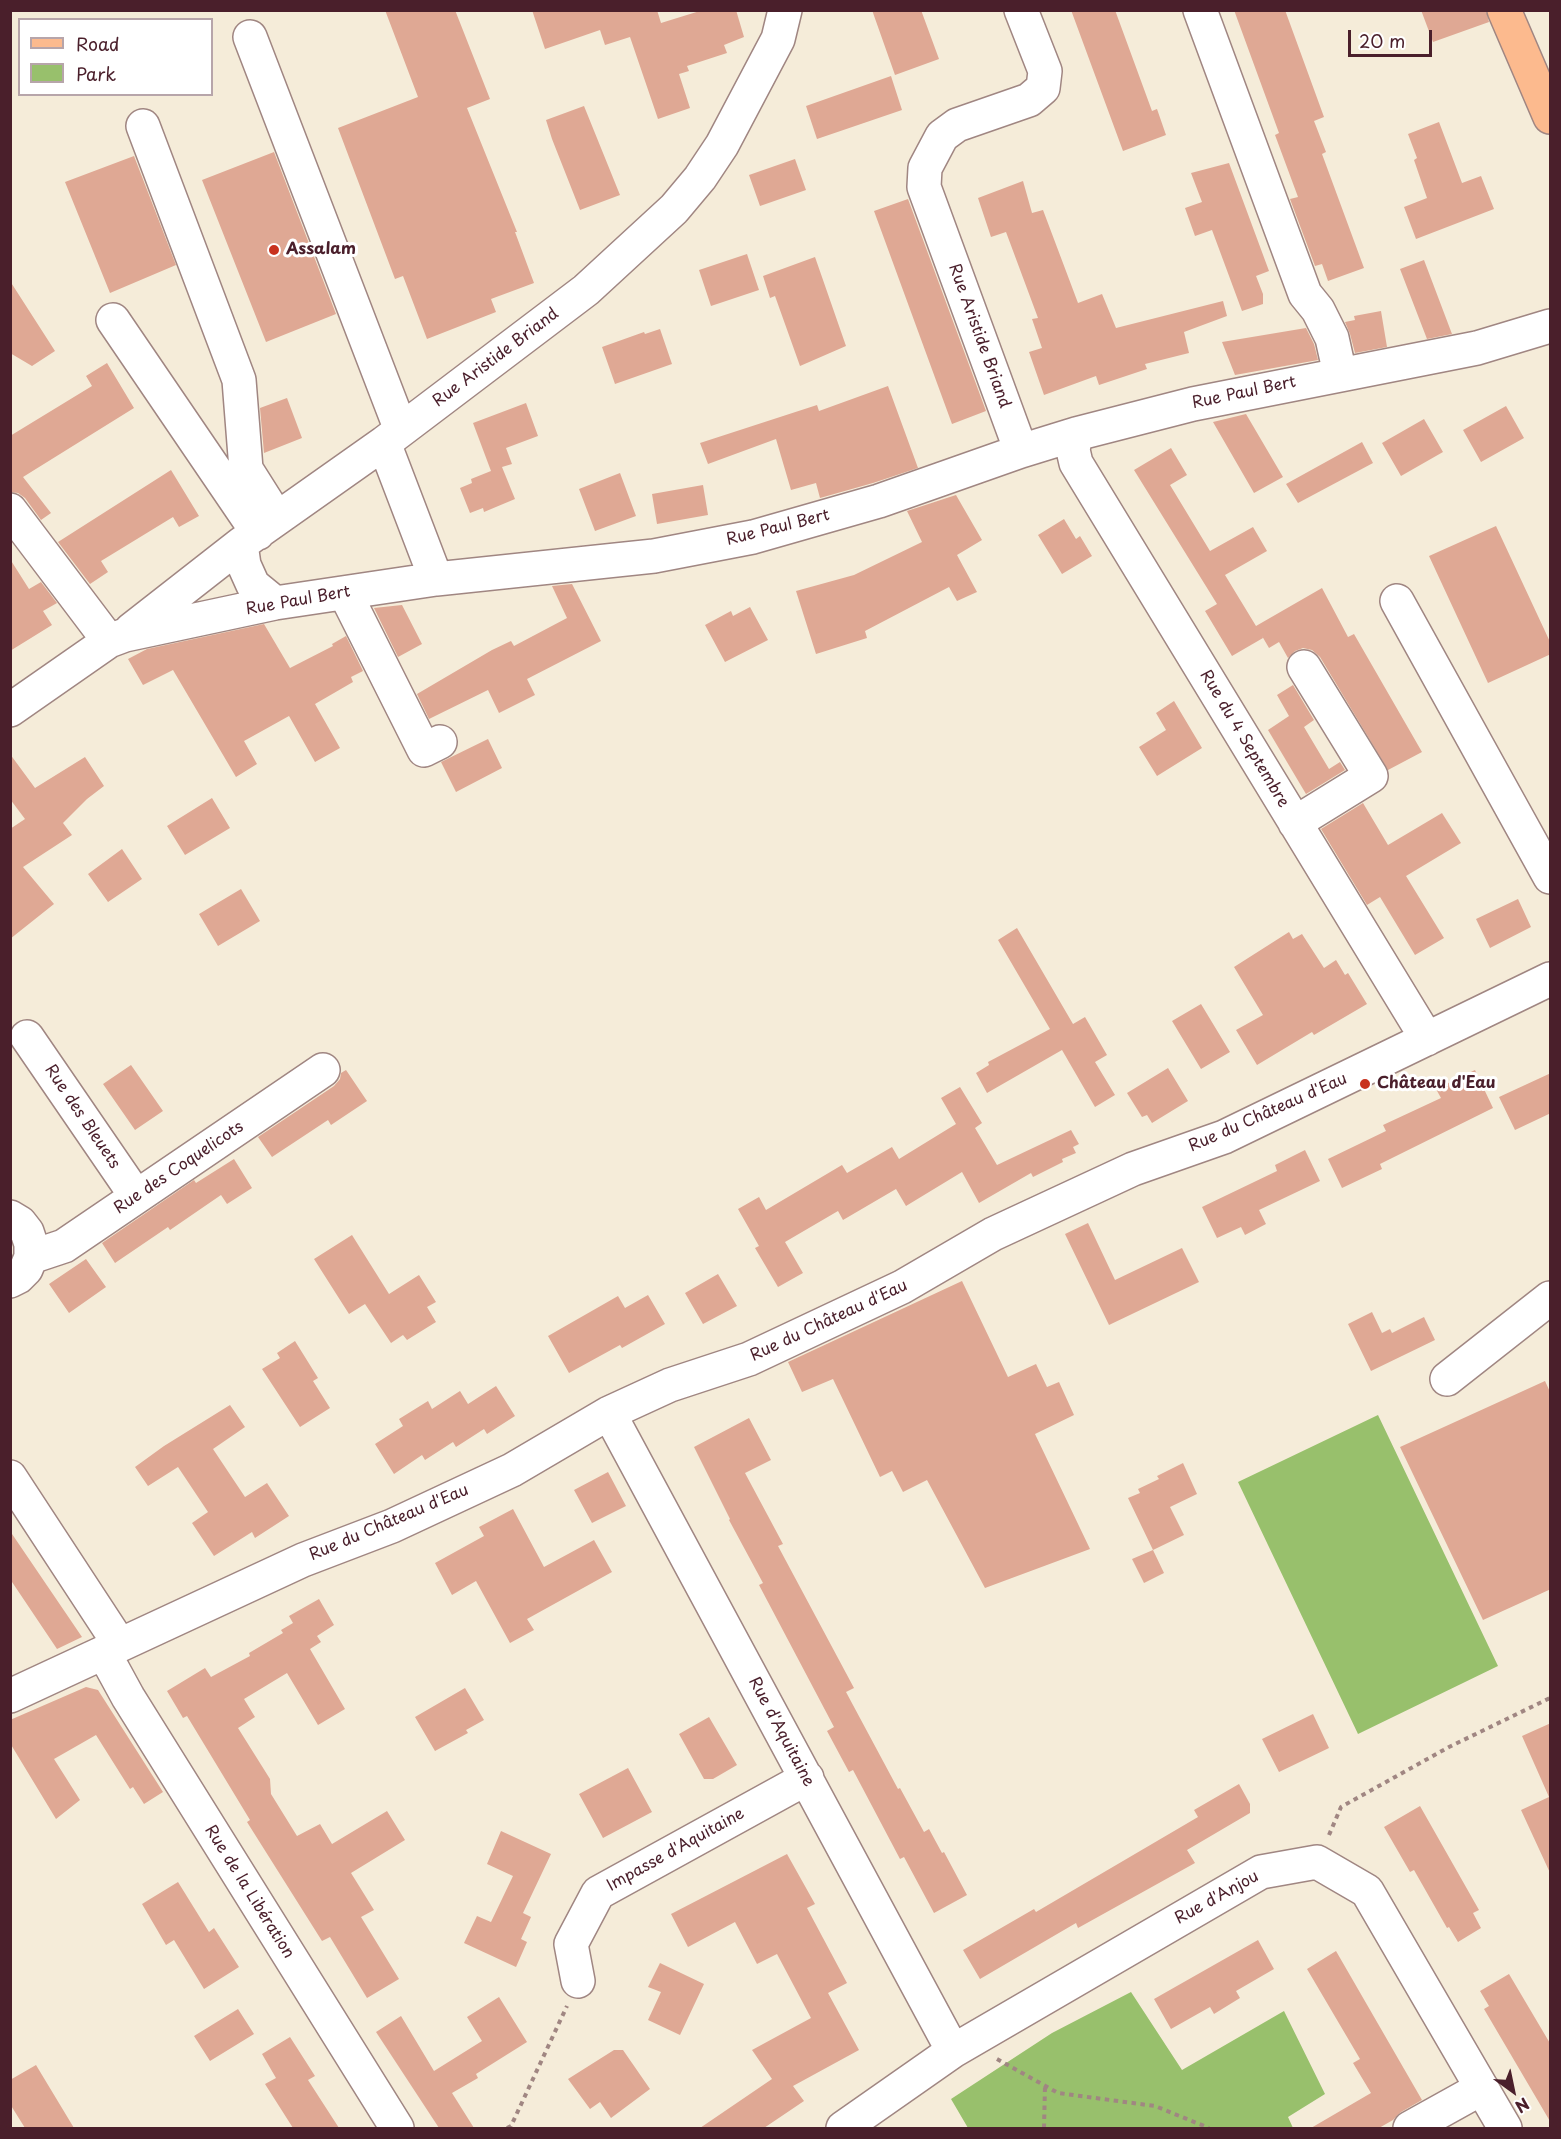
<!DOCTYPE html>
<meta charset="utf-8">
<style>
body{margin:0}
#map{position:relative;width:1561px;height:2139px;overflow:hidden;background:#f5ecd9;font-family:"Playpen Sans",sans-serif}
canvas{display:block}
.frame{position:absolute;inset:0;border:12px solid #4a1f2b;pointer-events:none}
.legend{position:absolute;left:18px;top:18px;width:195px;height:78px;box-sizing:border-box;background:#fff;border:2px solid #b7a5aa;margin:0;padding:8px 10px;list-style:none;font-size:18px;color:#4a1f2b}
.legend li{display:flex;align-items:center;gap:12px;height:30px}
.legend b{width:30px;border:2px solid #b7a5aa}
.north{position:absolute;left:1483px;top:2061px;width:60px;height:60px;-webkit-text-stroke:4px #fff;paint-order:stroke;rotate:147deg;font-size:16px;font-weight:700;line-height:24px;text-align:center;color:#4a1f2b}
.north::after{content:'';display:block;margin:auto;width:21px;height:27px;background:#4a1f2b;clip-path:polygon(50% 0,100% 100%,50% 72%,0 100%)}
.scale{position:absolute;left:1348px;top:30px;width:84px;height:27px;box-sizing:border-box;border:3px solid #4a1f2b;border-top:0;padding-left:8px;font-size:18px;line-height:21px;white-space:nowrap;color:#4a1f2b;-webkit-text-stroke:4px #fff;paint-order:stroke}
</style>
<div id="map">
<canvas width="1561" height="2139"></canvas>
<div class="frame"></div>
<ul class="legend">
<li><b style="height:8px;background:#fcba8e"></b>Road</li>
<li><b style="height:16px;background:#98c06c"></b>Park</li>
</ul>
<div class="north">N</div>
<div class="scale">20 m</div>
</div>
<script>
const g = document.querySelector('canvas').getContext('2d');
g.lineJoin = 'round';
function fill(path, color) { g.fillStyle = color; g.fill(path, 'evenodd'); }
const poly = rows => new Path2D(rows.map(r => 'M' + r).join(''));
function stroke(path, color, width, dash) { g.strokeStyle = color; g.lineWidth = width; g.lineCap = dash ? 'butt' : 'round'; g.setLineDash(dash || []); g.stroke(path); }
function label(font, color, halo, rows, align = 'center') {
  g.font = font + ' "Playpen Sans",sans-serif'; g.lineWidth = 6; g.setLineDash([]); g.textBaseline = 'middle'; g.strokeStyle = halo; g.fillStyle = color; for (const [text, x, y, turn = 0] of rows) {
    g.save(); g.translate(x, y); g.rotate((+turn || 0) * Math.PI / 180); g.textAlign = isNaN(turn) ? turn : align; if (halo) g.strokeText(text, 0, 0); g.fillText(text, 0, 0); g.restore();
  }
}
fill(poly([
 [1378,1415,1498,1666,1358,1734,1238,1482],
 [1131,1992,1182,2070,1284,2011,1325,2094,1288,2117,1293,2128,968,2128,951,2099,1052,2033]
]), '#98c06c');
fill(poly([
 [385,10,455,10,490,99,467,108,517,232,515,232,534,283,491,299,496,312,427,339,403,276,395,279,338,128,418,97],
 [532,10,657,10,661,23,703,10,736,10,744,37,724,45,727,53,687,66,689,71,679,74,690,108,658,119,630,37,605,45,600,30,545,49],
 [872,10,921,10,939,59,895,75],
 [1071,10,1115,10,1152,111,1157,109,1166,135,1123,151],
 [1234,10,1285,10,1324,117,1314,121,1326,152,1322,154,1364,268,1328,281,1322,264,1315,266,1290,199,1298,197,1275,135,1279,133],
 [1421,10,1486,10,1489,22,1433,42],
 [891,76,902,110,817,139,806,106],
 [584,106,620,195,580,210,552,139,546,120],
 [1439,122,1462,183,1481,176,1494,209,1416,239,1404,207,1427,198,1414,160,1417,158,1408,134],
 [274,152,336,314,266,342,202,180],
 [134,156,176,265,110,293,65,182],
 [795,159,806,190,760,206,749,175],
 [1229,163,1269,271,1256,276,1263,294,1263,304,1242,311,1212,230,1195,236,1185,208,1202,202,1191,173],
 [1023,181,1032,213,1043,210,1078,303,1102,294,1116,328,1223,301,1227,316,1184,332,1189,353,1145,364,1147,369,1099,385,1096,376,1044,395,1029,352,1042,348,1032,319,1038,318,1006,232,991,237,978,198],
 [908,199,986,411,952,424,874,211],
 [747,254,759,290,711,306,699,270],
 [815,257,846,346,800,366,775,296,770,298,763,276],
 [1424,260,1452,334,1427,339,1400,269],
 [10,281,55,351,32,366,10,353],
 [1381,311,1387,347,1355,353,1350,334,1345,322,1355,320,1354,316],
 [1306,328,1314,344,1318,360,1235,375,1222,342],
 [660,329,672,364,615,384,602,347,644,332,645,334],
 [107,363,134,408,23,477,51,513,41,520,25,498,18,493,10,492,10,436,92,386,86,376],
 [888,386,918,468,873,483,820,498,816,483,791,490,776,439,708,464,700,443,817,405,819,411],
 [287,398,302,438,264,453,260,408],
 [526,403,538,436,506,448,512,464,502,467,515,499,484,512,483,508,470,513,460,488,472,483,471,479,491,471,473,423],
 [1506,406,1524,438,1481,462,1463,430],
 [1246,414,1283,477,1254,493,1213,422],
 [1424,419,1443,452,1401,476,1382,443],
 [1362,442,1373,463,1298,503,1286,484],
 [1171,448,1187,475,1170,485,1210,551,1253,527,1267,551,1225,575,1256,626,1322,588,1348,637,1354,634,1422,752,1388,770,1320,657,1312,650,1303,648,1295,651,1288,658,1279,642,1269,648,1262,636,1263,638,1232,656,1205,611,1217,604,1134,470],
 [171,470,199,516,179,527,173,517,101,561,108,572,90,584,58,542],
 [620,473,636,516,595,531,579,489],
 [703,485,708,515,657,524,652,494],
 [956,495,982,540,957,555,977,592,957,601,949,587,865,631,867,638,816,654,796,591,854,575,922,542,907,511],
 [1064,519,1076,539,1080,536,1092,556,1062,574,1038,535],
 [1496,526,1551,644,1551,654,1488,683,1429,556],
 [10,559,29,589,41,582,57,603,43,611,52,625,10,651],
 [572,584,601,641,527,679,535,695,499,713,488,690,429,719,417,694,492,650,511,641,514,646,567,618,552,586],
 [402,605,422,644,398,657,374,608],
 [750,607,768,640,725,662,705,625,731,611,733,616],
 [264,624,290,668,333,646,332,644,346,636,363,671,351,677,353,682,315,704,340,748,315,762,289,716,244,741,257,764,236,777,173,670,143,685,128,659,147,649],
 [1293,685,1314,720,1304,727,1329,769,1340,762,1345,770,1306,794,1268,730,1289,716,1277,695],
 [1174,701,1202,748,1157,776,1139,747,1166,730,1156,713],
 [488,739,502,768,456,792,441,762],
 [10,754,35,788,85,757,104,786,87,799,63,823,72,835,23,867,54,904,10,939,10,829,25,819,10,799],
 [212,798,230,828,185,855,167,826],
 [1363,803,1388,845,1442,813,1461,843,1406,876,1444,938,1415,955,1380,897,1367,905,1321,829],
 [122,849,142,879,108,902,88,874],
 [241,889,260,921,218,946,199,914],
 [1518,899,1531,927,1490,948,1476,919],
 [1017,928,1073,1024,1085,1017,1107,1055,1095,1062,1115,1095,1095,1107,1062,1050,987,1093,976,1073,989,1065,988,1062,1050,1029,998,940],
 [1289,932,1293,939,1302,934,1324,968,1336,960,1345,975,1348,973,1367,1004,1314,1035,1312,1032,1257,1065,1236,1030,1263,1015,1234,967],
 [1201,1004,1230,1052,1201,1069,1172,1021],
 [131,1065,163,1111,135,1130,103,1084],
 [1168,1068,1188,1101,1152,1123,1147,1115,1142,1117,1127,1093],
 [346,1070,367,1101,331,1125,328,1120,272,1157,258,1137,334,1086,340,1079,341,1073],
 [1475,1070,1493,1108,1380,1164,1382,1169,1342,1188,1328,1159,1386,1131,1383,1125,1441,1098,1436,1089],
 [1551,1073,1551,1113,1515,1130,1499,1097],
 [960,1087,982,1123,975,1128,997,1165,1071,1130,1079,1144,1073,1147,1076,1153,1062,1159,1063,1162,1033,1177,1031,1173,979,1203,962,1172,906,1206,896,1189,843,1220,838,1211,785,1242,803,1273,778,1287,755,1248,759,1246,738,1209,759,1197,766,1210,842,1165,847,1173,892,1147,899,1159,956,1124,941,1098],
 [1305,1150,1320,1181,1259,1210,1266,1224,1245,1235,1241,1227,1217,1238,1202,1207,1277,1171,1275,1165],
 [234,1159,252,1188,227,1204,221,1195,170,1230,168,1227,115,1263,102,1243,194,1180,196,1183],
 [1088,1223,1115,1280,1182,1248,1199,1282,1109,1325,1065,1234],
 [352,1235,389,1294,419,1275,436,1302,427,1307,436,1322,407,1340,403,1335,391,1343,365,1304,349,1314,314,1259],
 [86,1259,106,1287,69,1313,49,1284],
 [718,1274,737,1306,703,1324,685,1293],
 [962,1281,1008,1377,1036,1364,1047,1387,1059,1382,1074,1415,1035,1434,1090,1549,985,1588,927,1480,903,1492,892,1471,880,1477,833,1379,802,1392,788,1362],
 [648,1295,665,1324,622,1348,620,1345,569,1373,548,1336,618,1296,625,1308],
 [1372,1312,1382,1333,1390,1329,1392,1333,1424,1317,1435,1340,1371,1371,1348,1324],
 [295,1341,318,1378,313,1381,330,1408,300,1427,262,1369,280,1358,277,1353],
 [1545,1381,1551,1394,1551,1589,1483,1620,1400,1447],
 [496,1386,515,1416,487,1434,484,1429,456,1447,453,1442,425,1460,422,1455,394,1474,375,1444,403,1426,399,1419,428,1401,432,1409,460,1391,468,1404],
 [230,1405,245,1427,213,1449,245,1497,267,1483,289,1516,255,1538,252,1532,214,1556,192,1523,208,1512,178,1467,148,1486,135,1467,164,1446],
 [749,1418,771,1460,745,1473,783,1544,778,1546,854,1688,846,1692,898,1789,900,1788,924,1832,929,1829,942,1853,944,1852,967,1895,934,1913,904,1857,900,1859,853,1770,849,1772,827,1731,834,1727,759,1585,763,1583,729,1520,730,1519,694,1447],
 [1183,1463,1197,1494,1170,1507,1184,1535,1153,1550,1128,1498,1140,1493,1138,1489,1159,1479,1157,1476],
 [608,1472,626,1506,592,1523,574,1490],
 [513,1509,544,1567,594,1540,612,1572,527,1619,534,1630,510,1643,476,1581,452,1595,435,1563,484,1536,479,1527],
 [10,1531,82,1637,57,1649,10,1579],
 [1153,1550,1164,1573,1144,1583,1132,1559],
 [319,1599,334,1625,317,1636,321,1642,310,1649,345,1709,318,1725,287,1673,244,1699,255,1717,238,1728,270,1779,271,1794,297,1836,320,1824,332,1844,387,1811,405,1840,351,1873,374,1910,361,1917,399,1979,367,1998,330,1937,322,1941,247,1822,250,1820,187,1716,183,1718,167,1691,205,1668,211,1677,250,1656,249,1653,283,1633,281,1630,293,1623,289,1616],
 [86,1687,98,1690,163,1792,144,1804,133,1787,130,1789,96,1735,54,1759,80,1800,56,1819,10,1743,10,1720],
 [465,1688,484,1720,466,1730,468,1733,435,1751,415,1717],
 [1313,1714,1329,1748,1279,1772,1262,1739],
 [709,1717,737,1765,713,1779,704,1779,679,1734],
 [1551,1723,1551,1875,1521,1810,1549,1797,1522,1736],
 [628,1768,652,1812,603,1838,579,1794],
 [1239,1784,1250,1804,1250,1813,1187,1850,1195,1863,1078,1928,1076,1923,980,1979,963,1950,1034,1909,1036,1912,1198,1817,1194,1810],
 [1420,1806,1479,1910,1473,1913,1481,1928,1458,1942,1449,1927,1447,1928,1414,1870,1410,1872,1384,1827],
 [501,1831,551,1854,523,1913,531,1917,521,1939,527,1942,516,1967,464,1943,477,1916,491,1922,513,1876,487,1864],
 [787,1854,815,1904,807,1908,847,1983,828,1993,859,2050,793,2086,804,2101,764,2128,700,2128,772,2079,752,2050,811,2018,777,1954,757,1964,735,1922,688,1947,671,1914],
 [178,1882,209,1932,214,1928,239,1967,204,1989,174,1940,166,1945,142,1904],
 [1258,1940,1274,1969,1236,1991,1240,1998,1214,2014,1210,2007,1171,2029,1154,1999],
 [1336,1951,1422,2100,1401,2112,1393,2120,1379,2128,1311,2128,1371,2093,1353,2063,1360,2059,1307,1969],
 [660,1963,704,1984,680,2035,648,2020,661,1992,648,1987],
 [1509,1974,1551,2045,1551,2123,1484,2009,1489,2006,1480,1991],
 [499,1997,527,2042,476,2074,478,2078,452,2093,474,2128,439,2128,376,2032,401,2016,434,2071,482,2041,467,2017],
 [238,2009,254,2034,210,2061,194,2036],
 [290,2037,315,2076,308,2080,339,2128,293,2128,265,2084,276,2078,262,2054],
 [614,2050,623,2050,650,2089,611,2118,600,2102,590,2109,568,2079],
 [36,2065,74,2128,25,2128,10,2104,10,2080]
]), '#dfa894');
const minor = poly([
 [1200,10,1305,294,1318,310,1332,338,1340,374],
 [250,37,401,430],
 [143,126,239,380,246,469,277,518],
 [113,320,258,533],
 [1076,434,1073,450,1076,463,1427,1039],
 [384,443,436,579],
 [1021,451,924,187,925,168,942,136,957,125,1029,100,1043,88,1045,71,1021,10],
 [10,510,109,641],
 [241,544,244,565,253,585,275,603],
 [345,593,424,750,440,742],
 [1397,601,1550,877],
 [131,630,241,544,384,443,586,290,674,209,700,178,722,145,778,39,785,10],
 [10,710,109,641,125,635,275,603,436,579,654,556,753,537,879,501,1021,451,1076,434,1193,404,1477,348,1550,326],
 [1295,823,1371,776,1304,667],
 [27,1037,136,1196],
 [10,1217,20,1223,27,1232,31,1244,31,1257,26,1269,18,1277,10,1281],
 [31,1257,64,1246,323,1070],
 [1447,1379,1550,1298],
 [609,1413,953,2051],
 [10,1477,120,1645],
 [104,1653,128,1697,397,2128],
 [10,1696,303,1560,392,1526,512,1470,609,1413,670,1385,749,1359,902,1287,993,1234,1133,1169,1224,1137,1550,979],
 [578,1981,571,1944,598,1893,807,1778],
 [843,2128,953,2051,1261,1872,1317,1862,1367,1891,1505,2128],
 [1410,2128,1482,2088]
]);
const major = poly([
 [1504,10,1550,117]
]);
stroke(minor, '#a08682', 36);
stroke(major, '#a08682', 36);
stroke(poly([
 [1329,1835,1341,1807,1449,1747,1550,1698],
 [997,2059,1058,2093,1155,2106,1209,2128],
 [507,2128,511,2126,567,2006],
 [1044,2128,1045,2086]
]), '#a08682', 4, [4.5, 4.5]);
stroke(minor, '#fff', 33);
stroke(major, '#fcba8e', 33);
for (const [x, y, r, color] of [
 [274,250,6,"#c8321e"],
 [1365,1084,6,"#c8321e"]
]) { const dot = new Path2D(); dot.arc(x, y, r, 0, 2 * Math.PI); g.fillStyle = color; g.fill(dot); stroke(dot, '#fff', 2); }
label('bold 16px', '#4a1f2b', '#fff', [
 ["Assalam",286,250],
 ["Château d'Eau",1377,1084]
], 'left');
label('16px', '#4a1f2b', '#fff', [
 ["Rue Aristide Briand",979,336,70],
 ["Rue Aristide Briand",496,358,-37],
 ["Rue Paul Bert",1244,393,-12],
 ["Rue Paul Bert",778,528,-14],
 ["Rue Paul Bert",298,601,-10],
 ["Rue du 4 Septembre",1244,739,59],
 ["Rue du Château d'Eau",1268,1113,-24],
 ["Rue des Bleuets",82,1117,56],
 ["Rue des Coquelicots",179,1168,-34],
 ["Rue du Château d'Eau",829,1321,-25],
 ["Rue du Château d'Eau",389,1523,-23],
 ["Rue d'Aquitaine",781,1732,62],
 ["Impasse d'Aquitaine",676,1850,-29],
 ["Rue de la Libération",249,1892,58],
 ["Rue d'Anjou",1217,1898,-29]
]);
</script>
